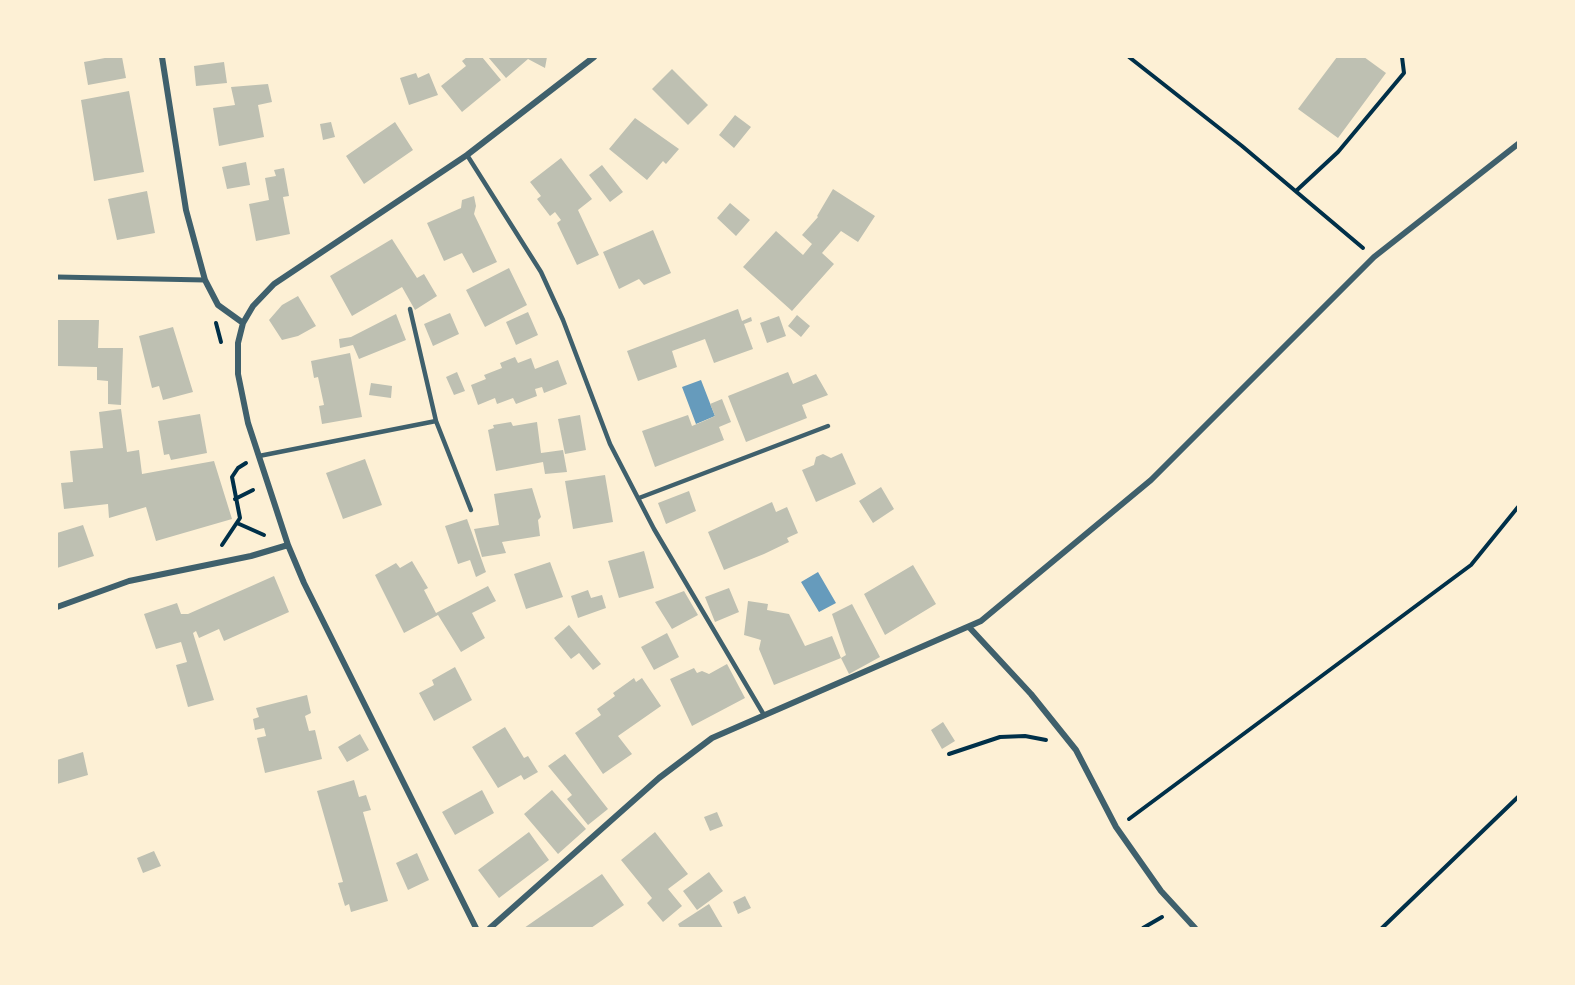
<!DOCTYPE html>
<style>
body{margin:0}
#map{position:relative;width:1575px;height:985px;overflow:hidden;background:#fdf0d5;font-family:"Work Sans",sans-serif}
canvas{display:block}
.frame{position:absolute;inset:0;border:58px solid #fdf0d5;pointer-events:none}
</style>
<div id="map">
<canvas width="1575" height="985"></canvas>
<div class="frame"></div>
</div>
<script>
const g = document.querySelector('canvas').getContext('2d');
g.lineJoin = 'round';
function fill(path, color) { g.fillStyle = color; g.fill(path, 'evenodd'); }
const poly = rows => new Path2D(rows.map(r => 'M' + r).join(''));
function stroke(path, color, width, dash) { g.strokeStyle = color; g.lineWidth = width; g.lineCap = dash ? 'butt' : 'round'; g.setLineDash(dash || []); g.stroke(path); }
fill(poly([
 [701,380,715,416,696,424,682,387],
 [818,572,836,603,819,612,801,582]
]), '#669bbc');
fill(poly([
 [110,57,122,57,126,78,88,85,84,62],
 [467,57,482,57,501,80,462,112,441,86,466,66,462,61],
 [488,57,547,57,545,68,528,59,506,78],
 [1337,57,1364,57,1386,73,1338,138,1298,109],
 [224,62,227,83,196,86,194,66],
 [672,69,708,105,688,125,652,89],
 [416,73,418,78,429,73,438,95,409,105,400,78],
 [268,84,272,102,258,105,264,137,219,146,213,108,235,105,231,87],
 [129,91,144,172,94,181,81,100],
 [735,115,751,127,734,148,719,135],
 [635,118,679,149,666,164,663,161,647,180,609,149],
 [331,122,335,137,323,140,320,124],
 [395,122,413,150,364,184,346,156],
 [561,158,592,199,578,210,599,255,577,265,557,223,561,220,555,212,550,216,537,199,541,196,530,182],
 [246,162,250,185,227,189,222,167],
 [602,165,623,192,610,202,589,175],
 [284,168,289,196,283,197,290,234,256,241,249,204,269,200,265,178,276,176,274,170],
 [833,189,875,216,858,242,841,231,822,253,834,264,792,311,743,267,776,231,803,255,812,244,802,235,818,217,817,216],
 [147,191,155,233,117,240,108,199],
 [474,196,476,206,474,214,497,262,473,273,462,253,444,261,427,223,461,208,462,200],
 [730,203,750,220,736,236,717,218],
 [653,230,671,273,644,285,639,279,619,289,603,252],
 [392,239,417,278,424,274,437,296,415,310,402,287,352,316,330,276],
 [509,268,527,305,485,327,466,290],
 [298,296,316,326,298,336,282,340,269,320,282,305],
 [738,309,742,321,751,317,752,321,744,324,753,349,714,363,705,339,672,351,677,367,638,381,627,351],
 [528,312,538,335,516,345,506,322],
 [450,313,459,334,433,346,424,324],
 [396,314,406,340,359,359,353,345,340,348,339,339,351,337],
 [797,315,810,326,801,337,788,326],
 [779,316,786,336,767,343,760,323],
 [58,320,99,320,98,348,123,348,121,405,108,404,108,381,97,380,97,367,57,366],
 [173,327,193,392,163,400,159,386,152,388,139,336],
 [350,353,362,417,322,424,319,406,324,405,318,377,314,378,311,361],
 [515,357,518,363,531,358,535,369,558,360,567,384,544,393,542,387,535,389,537,396,516,404,513,398,497,404,495,398,478,405,471,385,486,379,484,375,502,368,500,363],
 [457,372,465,391,454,395,446,377],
 [788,372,793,384,816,374,828,395,802,405,807,418,746,442,728,396],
 [371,383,392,386,391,398,369,395],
 [722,399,731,422,719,427,724,440,655,467,642,431,688,415,692,426,704,421,715,416,710,404],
 [121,409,127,452,139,450,142,474,214,461,232,519,156,541,146,507,109,518,108,504,64,509,61,483,73,482,70,451,103,448,99,412],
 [200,414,207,453,171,460,169,454,164,455,158,421],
 [580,415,586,450,565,454,558,419],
 [511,422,513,426,537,422,541,453,563,450,567,472,545,474,543,462,496,471,488,430,494,428,493,425],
 [842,453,856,484,816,502,802,470,814,465,816,457,823,454,831,458],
 [365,459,382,505,343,519,326,473],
 [605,475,613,522,573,529,565,481],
 [881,487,894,509,873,523,859,501],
 [532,488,541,517,538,520,540,536,502,542,506,553,482,557,474,529,499,525,494,494],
 [689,491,696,511,666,524,658,503],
 [772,502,776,512,787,507,798,533,787,538,789,542,764,554,724,570,708,532],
 [467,519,486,572,476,577,470,560,458,564,445,526],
 [83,525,94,556,57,568,57,533],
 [644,551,654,588,619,598,608,561],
 [412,561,428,588,424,590,436,613,488,586,496,601,472,613,485,638,461,652,438,615,404,633,375,575,396,563,400,568],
 [550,562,563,597,526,609,514,574],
 [913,565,936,604,885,635,864,594],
 [274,576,289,612,224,641,219,629,199,638,196,631,193,633,214,700,188,707,176,665,187,662,181,642,156,649,144,614,177,603,181,614,188,614],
 [729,588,739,612,715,622,705,597],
 [588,590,591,598,602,595,606,608,578,618,571,596],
 [684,591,698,615,672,629,655,602],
 [748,601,768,604,767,610,789,614,805,646,832,636,841,658,774,685,759,649,761,640,744,635],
 [852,604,880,657,849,674,841,658,846,655,832,614],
 [569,625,601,664,593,670,579,653,571,659,554,638],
 [667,633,679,657,654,670,641,647],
 [727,664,745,698,692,726,670,679,694,668,697,673,702,671,709,674],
 [455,667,472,700,434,721,419,693,434,685,432,680],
 [634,678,636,682,642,678,661,706,618,736,632,754,603,774,575,733,601,715,597,709,615,696,613,693],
 [307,695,311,713,305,716,309,731,315,730,322,759,265,773,257,738,266,736,264,728,255,730,253,719,259,717,256,708],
 [943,722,955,741,942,749,931,730],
 [505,727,524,758,528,756,538,772,524,780,521,775,498,788,472,747],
 [360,734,369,750,347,762,338,747],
 [83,752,88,775,57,784,57,760],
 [565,754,608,809,588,825,567,799,572,795,548,766],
 [354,780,359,797,366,795,371,810,363,812,388,901,351,912,349,904,345,906,338,883,343,882,317,791],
 [482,790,494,813,455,835,442,812],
 [552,790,586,829,558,854,524,814],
 [717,812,723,826,710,831,704,817],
 [529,832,549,860,499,898,478,870],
 [655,832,688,874,668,889,682,906,663,922,647,903,652,898,621,860],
 [154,851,161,866,143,873,137,858],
 [417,853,429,880,408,890,396,863],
 [709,872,723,891,697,910,683,891],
 [602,874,624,905,591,928,524,928],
 [745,896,751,908,738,914,733,902],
 [709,904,723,928,680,928,678,924]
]), '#bec0b2');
stroke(poly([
 [1129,57,1242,146,1363,248],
 [1296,191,1338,152,1404,73,1402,57],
 [216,323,221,342],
 [235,499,253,490],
 [237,523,264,535],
 [222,545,240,518,232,477,238,468,246,463],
 [949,754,1000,737,1025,736,1046,740],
 [1129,819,1471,565,1518,507],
 [1143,928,1162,917],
 [1382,928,1518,797]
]), '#003049', 4);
stroke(poly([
 [467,155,541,272,563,320,610,444,654,529,764,715],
 [410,309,436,421,471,510],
 [259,456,436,421],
 [639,498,828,426]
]), '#3f606c', 4.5);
stroke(poly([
 [57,277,205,280]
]), '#3f606c', 5);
stroke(poly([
 [162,57,186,210,205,280,218,305,243,323],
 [57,607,129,581,251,556,288,545],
 [969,627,1031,694,1076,750,1116,827,1161,891,1195,928],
 [476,928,304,583,288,545,248,423,238,374,238,343,243,323,253,306,274,284,467,155,594,57],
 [490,928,659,778,712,738,981,621,1151,480,1374,257,1518,144]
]), '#3f606c', 6);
</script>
